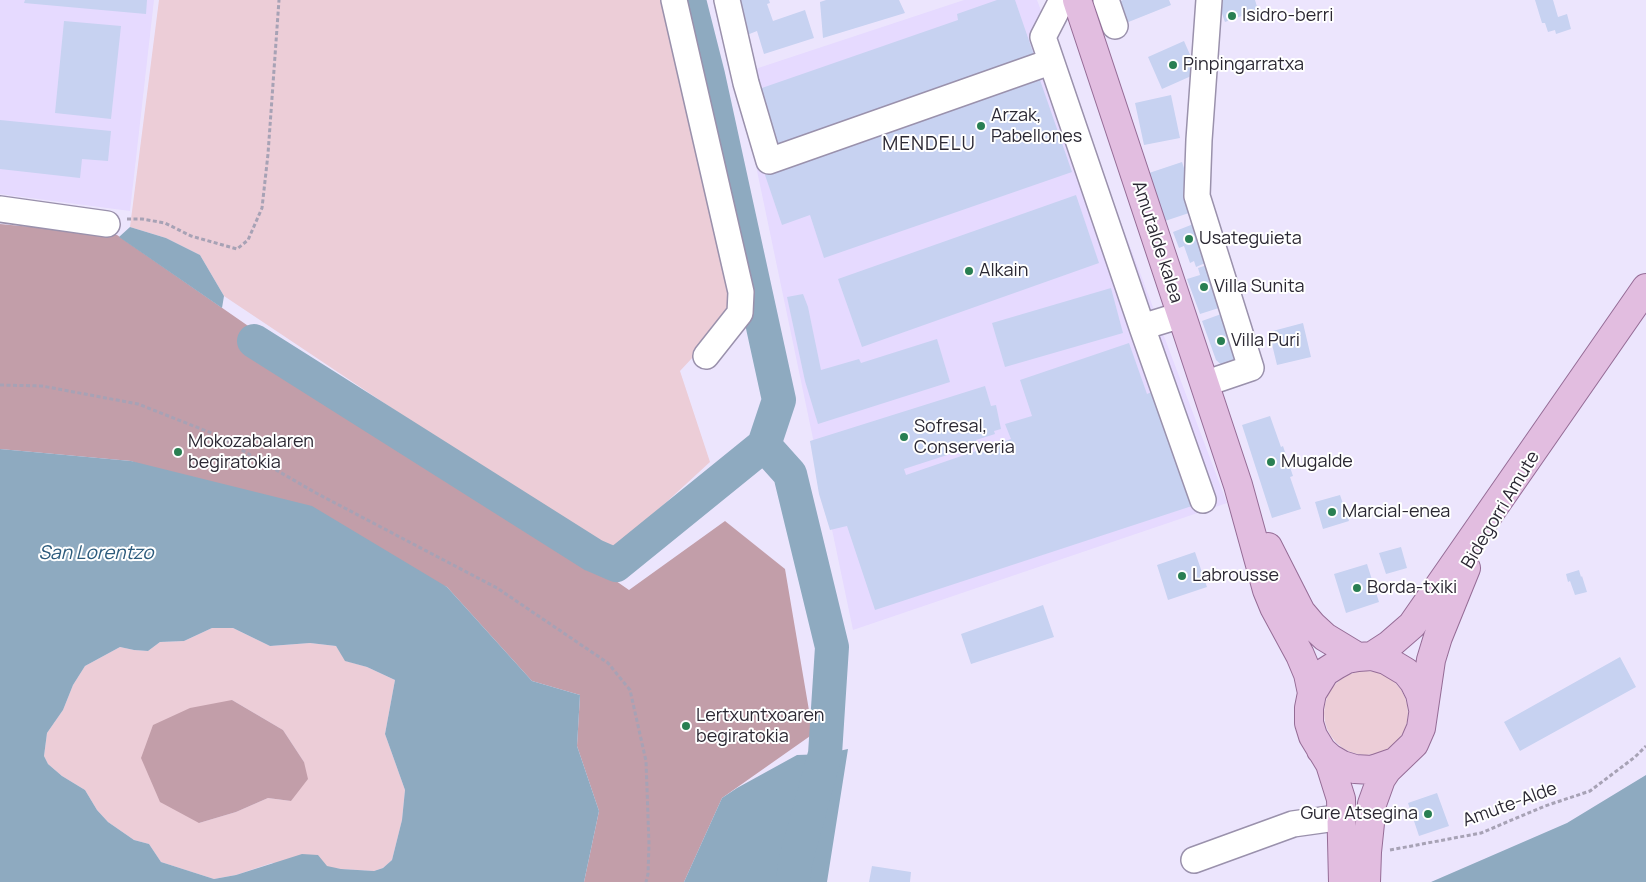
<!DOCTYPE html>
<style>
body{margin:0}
canvas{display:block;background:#ece5fd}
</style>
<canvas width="1646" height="882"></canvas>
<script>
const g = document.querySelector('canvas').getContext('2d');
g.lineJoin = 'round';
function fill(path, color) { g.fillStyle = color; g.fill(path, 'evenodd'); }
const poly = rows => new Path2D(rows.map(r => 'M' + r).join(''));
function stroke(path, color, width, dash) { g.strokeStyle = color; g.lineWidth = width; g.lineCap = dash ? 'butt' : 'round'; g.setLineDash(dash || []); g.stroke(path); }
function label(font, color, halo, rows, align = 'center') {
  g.font = font + ' Manrope,sans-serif'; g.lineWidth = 4; g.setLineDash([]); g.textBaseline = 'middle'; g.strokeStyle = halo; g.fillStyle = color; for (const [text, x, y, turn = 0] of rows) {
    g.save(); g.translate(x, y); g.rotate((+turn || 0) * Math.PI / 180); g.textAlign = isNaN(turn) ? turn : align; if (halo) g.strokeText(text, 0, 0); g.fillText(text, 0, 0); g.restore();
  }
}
fill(poly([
 [0,0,154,0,130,211,0,194],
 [964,0,1037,0,1227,503,853,630,737,75]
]), '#e6daff');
fill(poly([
 [159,0,674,0,737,310,680,371,710,462,610,554,224,296,200,255,166,238,130,227],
 [212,628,233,628,270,646,310,643,336,646,346,661,367,667,395,680,385,734,405,790,402,820,392,860,383,868,374,871,341,869,327,867,272,863,236,875,214,879,161,862,149,844,134,840,108,822,97,810,85,790,62,776,48,764,44,756,47,733,63,710,73,685,85,666,120,647,134,650,148,651,160,642,184,641],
 [232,700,283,730,304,762,291,801,268,798,236,812,199,823],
 '1324 713a42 42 0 1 1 84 0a42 42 0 1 1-84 0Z'
]), '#eccdd7');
fill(poly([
 [0,224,117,235,629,590,725,521,785,569,813,734,722,798,684,882,584,882,599,811,577,746,580,695,532,681,447,587,131,461,0,449],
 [232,700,283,730,304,762,308,779,291,801,268,798,236,812,199,823,160,802,141,758,153,725,190,708]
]), '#c29ea9');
fill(poly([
 [130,227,166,238,200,255,224,296,222,308,119,237],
 [0,449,131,461,312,506,447,587,532,681,580,695,577,746,599,811,584,882,0,882],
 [212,628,233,628,270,646,310,643,336,646,345,661,367,667,395,680,385,734,405,790,402,820,392,860,383,868,374,871,341,869,327,866,318,855,302,854,236,875,214,879,161,862,149,844,134,840,108,822,97,810,85,790,62,776,48,764,44,756,47,733,63,710,73,685,85,666,120,647,134,650,148,651,160,642,184,641],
 [848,749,827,882,684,882,722,798,737,788,797,755,825,754],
 [1646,775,1646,882,1431,882,1567,823]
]), '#8eaac0');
stroke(poly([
 [689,0,708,75,779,400,764,445,790,474,832,647,825,754,795,863,793,882],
 [254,341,593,555,616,565,764,445]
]), '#8eaac0', 34);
fill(poly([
 [25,0,147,0,146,14,24,3],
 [736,0,769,0,770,3,767,4,773,21,805,10,814,38,764,54,757,31,747,35],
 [826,0,899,0,905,13,823,38,820,2],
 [997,0,1015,0,1035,58,778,144,759,89,958,20,957,14],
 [1123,0,1169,0,1171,5,1126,23,1118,2],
 [1217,0,1255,0,1258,10,1225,22],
 [1535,0,1553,0,1558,17,1567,14,1571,29,1556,34,1555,30,1548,32,1545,23,1542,23],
 [64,21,121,26,111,119,55,113],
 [1184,41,1198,73,1162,89,1148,57],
 [1040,80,1072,172,824,258,810,215,782,225,765,175],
 [1171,95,1180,138,1144,145,1135,103],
 [0,120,111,131,108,161,82,159,80,178,0,169],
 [1182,162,1198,210,1162,222,1146,174],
 [1076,195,1099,263,862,347,838,279],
 [1196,223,1210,261,1196,267,1194,261,1190,263,1184,246,1179,248,1173,232],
 [1210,264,1225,306,1200,314,1187,279,1200,275,1198,268],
 [1111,288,1123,333,1005,367,992,323],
 [803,294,808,307,821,370,859,359,861,363,937,339,950,382,818,424,805,381,787,297],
 [1224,313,1241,363,1225,368,1216,360,1202,321],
 [1303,323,1311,357,1277,365,1269,332],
 [1129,343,1147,394,1156,390,1195,505,875,610,847,526,830,530,819,494,810,441,985,386,991,406,996,405,1001,429,994,431,995,434,976,440,978,445,904,469,906,475,1011,439,1005,424,1032,416,1020,380],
 [1270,416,1281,447,1283,446,1293,476,1290,477,1301,509,1272,518,1242,425],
 [1340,495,1349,521,1323,529,1315,502],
 [1401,547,1407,568,1386,574,1379,553],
 [1195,552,1207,587,1168,600,1157,565],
 [1367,564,1379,602,1346,613,1334,574],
 [1579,570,1581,577,1582,576,1587,592,1575,595,1570,581,1568,582,1566,574],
 [1043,605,1054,637,971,664,961,634],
 [1620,657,1636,687,1520,751,1504,722],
 [1437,793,1449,826,1419,836,1408,803],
 [872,866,911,872,910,882,869,882]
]), '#c7d2f1');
const minor = poly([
 [674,0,741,292,740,313,706,356],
 [727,0,746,83,769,161,1050,62],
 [1064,0,1059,6,1043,37,1142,327,1181,315],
 [1106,0,1115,26],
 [0,209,107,224],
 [1142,327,1203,500],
 [1204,384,1251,368,1197,196,1199,140,1209,0],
 [1194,860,1293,824,1343,817]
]);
const major = poly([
 [1077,0,1238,485,1267,590,1274,607,1300,655,1308,674,1312,693],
 [1268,547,1301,612,1312,625,1325,637,1358,657],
 [1372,656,1389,645,1412,625,1646,288],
 [1321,750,1330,758,1342,765,1355,769,1372,770,1395,762],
 [1343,882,1341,799,1330,764,1313,736,1309,723,1309,708,1312,693,1325,672,1336,665,1347,659,1358,657,1372,656,1386,660,1406,672,1414,682,1420,694,1423,709],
 [1366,882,1367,852,1372,804,1381,779,1387,770,1414,744,1421,728,1431,660,1438,637,1466,568]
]);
stroke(minor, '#9a91ac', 28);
stroke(major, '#956c96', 30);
stroke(poly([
 [127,219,142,219,165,223,191,236,237,249,248,240,262,208,268,154,279,0],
 [0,385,42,386,138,404,214,434,316,493,497,588,608,663,630,690,646,761,649,844,648,874,646,882],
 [1390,850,1481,833,1545,806,1590,791,1635,757,1646,746]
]), '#a7a2b5', 3, [4, 2.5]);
stroke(minor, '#fff', 25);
stroke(major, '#e2bde0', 28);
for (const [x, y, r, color] of [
 [1232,16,5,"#297f52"],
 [1173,65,5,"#297f52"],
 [981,126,5,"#297f52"],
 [1189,239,5,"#297f52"],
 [969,271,5,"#297f52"],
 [1204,287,5,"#297f52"],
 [1221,341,5,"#297f52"],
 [904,437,5,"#297f52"],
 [178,452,5,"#297f52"],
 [1271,462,5,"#297f52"],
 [1332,512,5,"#297f52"],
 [1182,576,5,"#297f52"],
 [1357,588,5,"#297f52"],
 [686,726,5,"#297f52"],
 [1428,814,5,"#297f52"]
]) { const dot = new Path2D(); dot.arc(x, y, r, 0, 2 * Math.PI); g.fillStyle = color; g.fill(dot); stroke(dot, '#fff', 2); }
label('18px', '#2b2833', '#fff', [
 ["Isidro-berri",1242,16],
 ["Pinpingarratxa",1183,65],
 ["Arzak,",991,116],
 ["Pabellones",991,137],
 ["Usateguieta",1199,239],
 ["Alkain",979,271],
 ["Villa Sunita",1214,287],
 ["Villa Puri",1231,341],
 ["Sofresal,",914,427],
 ["Conserveria",914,448],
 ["Mokozabalaren",188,442],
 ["begiratokia",188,463],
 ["Mugalde",1281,462],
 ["Marcial-enea",1342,512],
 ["Labrousse",1192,576],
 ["Borda-txiki",1367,588],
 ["Lertxuntxoaren",696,716],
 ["begiratokia",696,737],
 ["Gure Atsegina",1418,814,"right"]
], 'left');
label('18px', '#2b2833', '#fff', [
 ["Amutalde kalea",1157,242,72],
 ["Bidegorri Amute",1501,510,-59],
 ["Amute-Alde",1510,805,-20]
]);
g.letterSpacing = '1px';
label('19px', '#2b2833', '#fff', [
 ["MENDELU",929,145]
]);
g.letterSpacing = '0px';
label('italic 19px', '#2c5b7c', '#fff', [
 ["San Lorentzo",96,554]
]);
</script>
